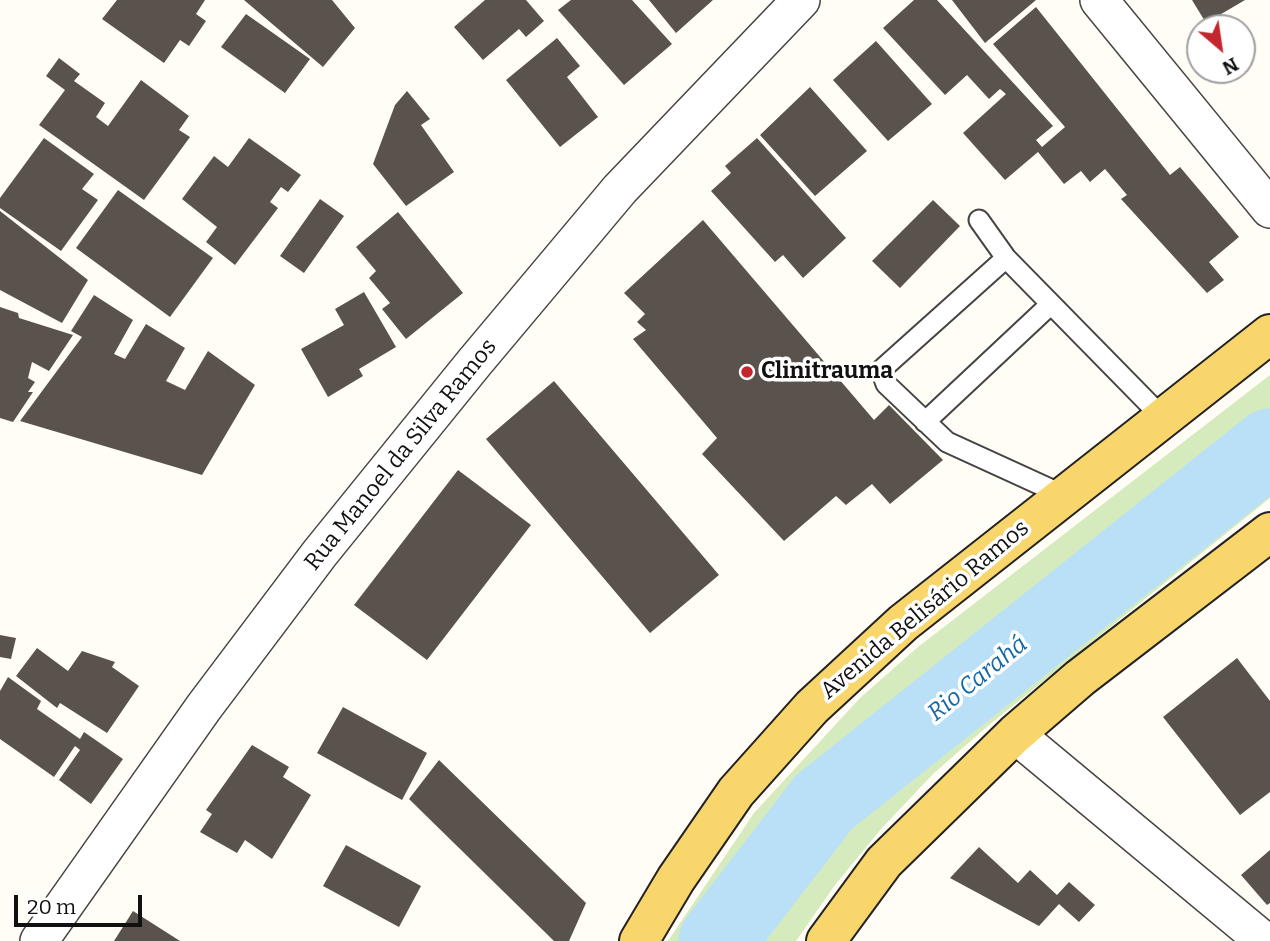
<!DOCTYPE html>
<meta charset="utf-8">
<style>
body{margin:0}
#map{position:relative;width:1270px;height:941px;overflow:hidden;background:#fffdf5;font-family:Bitter,serif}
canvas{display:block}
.north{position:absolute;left:1186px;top:14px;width:70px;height:70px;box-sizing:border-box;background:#fff;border:2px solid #a0a0a0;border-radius:50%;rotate:151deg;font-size:19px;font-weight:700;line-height:28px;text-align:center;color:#111}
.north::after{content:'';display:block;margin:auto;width:24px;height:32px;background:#c4262e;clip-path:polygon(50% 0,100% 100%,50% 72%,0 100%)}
.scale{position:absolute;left:14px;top:895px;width:128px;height:32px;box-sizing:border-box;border:4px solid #111;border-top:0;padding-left:9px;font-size:21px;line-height:24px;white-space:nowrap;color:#111;-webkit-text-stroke:5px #fff;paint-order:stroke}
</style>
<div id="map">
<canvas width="1270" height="941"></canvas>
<div class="north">N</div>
<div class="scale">20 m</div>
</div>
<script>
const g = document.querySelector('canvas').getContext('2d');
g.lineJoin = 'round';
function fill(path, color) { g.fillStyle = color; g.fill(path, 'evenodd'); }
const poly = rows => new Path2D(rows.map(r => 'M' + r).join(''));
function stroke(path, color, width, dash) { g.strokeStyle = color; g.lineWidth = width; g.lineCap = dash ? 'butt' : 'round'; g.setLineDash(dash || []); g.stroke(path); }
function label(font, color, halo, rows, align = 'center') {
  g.font = font + ' Bitter,serif'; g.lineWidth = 7; g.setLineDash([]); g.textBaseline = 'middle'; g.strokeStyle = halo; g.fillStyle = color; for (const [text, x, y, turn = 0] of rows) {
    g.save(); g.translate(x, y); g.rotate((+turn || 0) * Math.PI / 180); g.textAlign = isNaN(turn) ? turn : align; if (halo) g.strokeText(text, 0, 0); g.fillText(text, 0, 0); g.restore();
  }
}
fill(poly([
 [1270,375,1270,498,989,725,933,774,882,828,835,885,796,941,668,941,754,813,860,698,918,647]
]), '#d5ebbd');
stroke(poly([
 [717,941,824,802,1270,447]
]), '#b9e0f7', 77);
fill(poly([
 [117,0,205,0,196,14,206,21,189,46,180,40,164,63,102,19],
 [244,0,332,0,355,28,323,67],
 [485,0,526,0,544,21,526,37,519,29,483,60,454,27],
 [571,0,632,0,672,44,624,85,558,10],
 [649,0,713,0,676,33],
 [914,0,937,0,1053,126,1036,140,1042,147,1065,127,993,44,1036,7,1170,175,1180,167,1239,237,1209,262,1224,280,1207,293,1121,199,1127,195,1105,169,1090,182,1081,171,1064,184,1038,152,1005,180,963,133,1006,94,1000,89,989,99,967,75,945,95,883,28],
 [952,0,1036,0,985,43],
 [1192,0,1245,0,1206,23],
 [246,14,310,59,285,93,221,47],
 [557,38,580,66,567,77,598,117,560,147,506,80],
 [876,41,932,104,888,141,833,80],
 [59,58,80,74,74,81,105,103,96,117,108,126,141,80,189,116,179,130,190,137,144,200,39,125,65,90,46,76],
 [810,87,867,151,815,196,760,135],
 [407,91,430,119,421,125,454,172,406,206,373,164,395,105],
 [44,138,94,174,82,189,98,200,61,251,0,208,0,198],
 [249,138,301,175,288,192,281,187,270,202,278,208,235,265,206,242,217,227,182,199,214,156,228,167],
 [757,138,846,238,803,278,783,255,775,262,711,191,731,173,725,166],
 [118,190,213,258,170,317,76,248],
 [320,199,344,216,304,273,280,256],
 [933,200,960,226,900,288,872,261],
 [0,211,88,280,62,323,0,290],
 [398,212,463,293,406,339,382,309,390,303,369,278,376,271,356,247],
 [703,220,874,420,889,405,943,460,890,504,872,484,846,505,836,496,784,541,702,454,717,438,633,339,646,330,637,322,645,314,624,293],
 [364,292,396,347,359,369,363,376,328,397,301,349,344,325,335,309],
 [94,295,133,320,114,354,125,359,146,324,185,348,166,381,185,390,208,351,255,385,202,475,20,421,82,337,71,331],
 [0,307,18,313,19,318,73,335,49,371,32,362,28,378,35,382,28,392,33,392,13,422,0,418],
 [554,381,719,575,650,633,486,439],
 [458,470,531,525,427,660,354,605],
 [0,635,16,638,11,659,0,657],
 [37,648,68,671,82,651,115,662,112,667,139,686,107,733,60,703,57,708,16,676],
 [1237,658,1270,701,1270,792,1240,815,1163,717],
 [8,677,41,701,37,709,80,739,84,732,123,759,91,804,59,780,80,750,75,746,54,777,0,739,0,691],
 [343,707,427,753,402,800,317,753],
 [252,745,289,767,283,777,311,795,272,859,245,840,237,853,200,832,212,814,206,810],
 [439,760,586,903,569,941,554,941,409,799],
 [346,845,421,886,399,927,323,886],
 [979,847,1018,883,1030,870,1057,895,1069,882,1095,905,1079,922,1059,904,1039,926,950,878],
 [1270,850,1270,903,1267,905,1241,875],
 [133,911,180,941,114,941]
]), '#5a524d');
const service = poly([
 [979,220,1006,258,1162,417],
 [1006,258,881,370,886,384,947,442,1063,495],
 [925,422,1051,304]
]);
const minor = poly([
 [1099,0,1270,209],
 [1015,734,1264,941],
 [39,941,204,707,320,553,474,363,620,189,801,0]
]);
const primary = poly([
 [639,941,676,879,736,792,812,707,903,623,1270,334],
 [826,941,884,862,1015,734,1080,678,1270,532]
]);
stroke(service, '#444', 23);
stroke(minor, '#444', 40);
stroke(primary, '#222', 42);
stroke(service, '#fff', 19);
stroke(minor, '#fff', 37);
stroke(primary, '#f9d66b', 38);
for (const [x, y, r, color] of [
 [747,372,7,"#c4262e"]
]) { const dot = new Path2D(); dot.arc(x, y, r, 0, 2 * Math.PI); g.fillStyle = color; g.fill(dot); stroke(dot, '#fff', 2.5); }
label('bold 23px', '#111', '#fff', [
 ["Clinitrauma",761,372]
], 'left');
label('23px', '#111', '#fff', [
 ["Rua Manoel da Silva Ramos",401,455,-51],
 ["Avenida Belisário Ramos",925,610,-40]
]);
label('italic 24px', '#1768a6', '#fff', [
 ["Rio Carahá",978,679,-39]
]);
</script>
